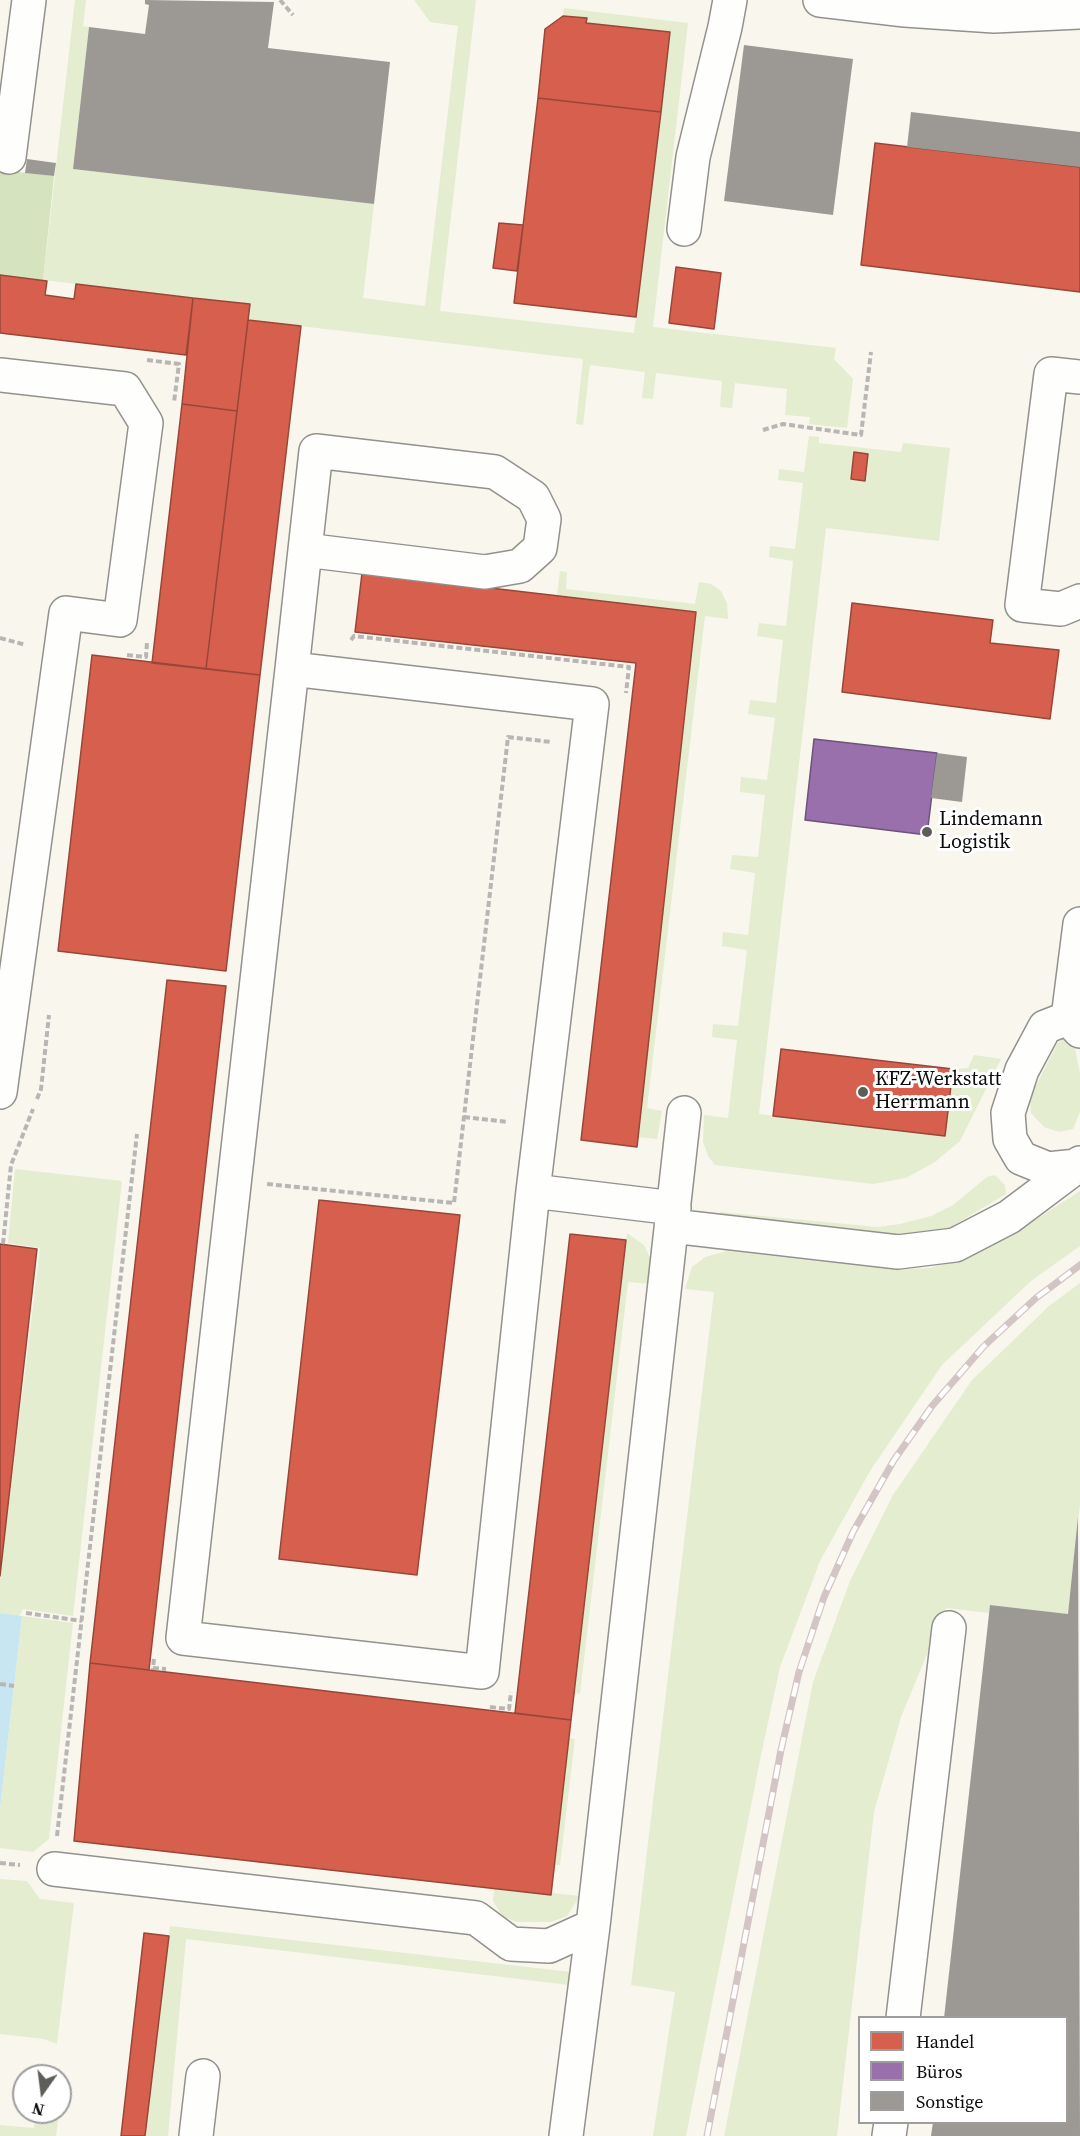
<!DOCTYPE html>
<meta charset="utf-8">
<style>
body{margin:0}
#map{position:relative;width:1080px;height:2136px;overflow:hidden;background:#f9f6ee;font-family:"Source Serif 4",serif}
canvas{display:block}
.legend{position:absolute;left:858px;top:2016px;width:210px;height:108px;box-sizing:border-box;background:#fff;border:2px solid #9d9d9d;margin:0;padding:8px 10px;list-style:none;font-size:18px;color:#0b0b0b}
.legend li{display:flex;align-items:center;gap:12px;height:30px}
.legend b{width:30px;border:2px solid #9d9d9d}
.north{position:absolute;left:12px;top:2064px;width:60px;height:60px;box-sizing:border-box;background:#fff;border:2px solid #9d9d9d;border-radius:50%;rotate:194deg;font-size:16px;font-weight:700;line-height:24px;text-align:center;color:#0b0b0b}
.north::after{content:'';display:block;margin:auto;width:21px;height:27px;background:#5e5d5a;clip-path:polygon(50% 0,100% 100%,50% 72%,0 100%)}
</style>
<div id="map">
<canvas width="1080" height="2136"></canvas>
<ul class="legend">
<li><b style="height:16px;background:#d6604d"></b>Handel</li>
<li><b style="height:16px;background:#9970ab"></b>Büros</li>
<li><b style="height:16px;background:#9c9995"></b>Sonstige</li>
</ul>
<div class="north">N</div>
</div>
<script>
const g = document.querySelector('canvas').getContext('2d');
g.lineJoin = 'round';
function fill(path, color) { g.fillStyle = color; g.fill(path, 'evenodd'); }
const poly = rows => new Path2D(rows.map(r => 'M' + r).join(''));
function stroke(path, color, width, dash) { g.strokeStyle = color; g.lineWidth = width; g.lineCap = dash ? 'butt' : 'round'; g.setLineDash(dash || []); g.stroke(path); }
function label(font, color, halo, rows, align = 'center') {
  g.font = font + ' "Source Serif 4",serif'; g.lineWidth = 6; g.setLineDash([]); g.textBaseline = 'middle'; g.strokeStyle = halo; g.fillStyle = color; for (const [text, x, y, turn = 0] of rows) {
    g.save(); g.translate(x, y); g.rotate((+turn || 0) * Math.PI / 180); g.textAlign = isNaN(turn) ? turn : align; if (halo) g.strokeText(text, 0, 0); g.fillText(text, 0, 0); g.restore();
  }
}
fill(poly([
 [75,0,86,0,83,26,89,27,73,169,374,204,363,298,425,306,458,26,430,22,414,0,476,0,440,311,634,333,670,33,586,23,586,18,563,16,564,8,688,23,653,327,836,348,834,359,853,379,847,428,809,424,810,417,785,415,787,389,735,383,732,408,720,407,722,381,656,373,653,399,642,398,645,372,590,365,583,425,576,424,583,359,248,320,249,304,43,280],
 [809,436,819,437,819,443,901,452,903,443,950,448,939,541,826,528,759,1114,945,1136,953,1069,968,1068,974,1055,1001,1059,960,1141,935,1162,906,1178,873,1184,715,1165,708,1156,703,1142,704,1115,728,1118,737,1040,712,1037,713,1024,738,1026,747,950,722,946,723,932,748,935,755,873,730,869,732,855,758,857,765,795,740,792,741,777,767,780,775,718,748,714,750,700,776,703,783,640,757,636,759,623,786,626,793,561,769,557,770,546,795,549,803,483,778,480,779,469,804,472],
 [560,571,567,572,566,589,695,604,699,582,711,584,721,591,727,603,728,619,705,616,647,1108,662,1111,657,1139,638,1137,696,613,557,595],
 [1063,1039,1070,1039,1074,1044,1080,1073,1080,1112,1073,1129,1059,1132,1044,1127,1031,1113,1030,1098,1057,1044],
 [15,1169,122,1181,73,1616,23,1609,19,1616,0,1613,0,1578,40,1248,8,1243],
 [995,1175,1005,1185,1006,1194,949,1228,911,1236,722,1217,720,1212,878,1227,900,1224,931,1216,953,1205,987,1177],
 [1080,1191,1080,1246,1031,1281,942,1365,870,1471,820,1561,780,1667,760,1760,686,2136,653,2136,675,1992,631,1985,714,1292,685,1289,692,1267,705,1257,727,1251,895,1270,930,1268,964,1258,1038,1218],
 [627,1233,644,1245,650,1258,651,1284,628,1282,580,1694,575,1693],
 [1080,1283,1080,1504,1068,1614,991,1605,989,1613,946,1608,901,1717,874,1812,837,2136,724,2136,813,1682,850,1581,893,1495,972,1380,1049,1306],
 [22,1616,73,1623,49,1839,33,1852,0,1848,0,1809],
 [569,1738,575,1739,560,1865,555,1865],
 [0,1879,27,1881,40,1899,74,1903,57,2044,44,2039,0,2034],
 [494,1889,551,1895,552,1893,580,1896,567,1916,551,1922,516,1922,502,1916,493,1901],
 [170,1926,571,1972,569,1985,186,1939,168,2136,145,2136],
 [36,2112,59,2112,56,2136,0,2136,0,2125,34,2128]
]), '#e4edcf');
fill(poly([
 [0,170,54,176,43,280,0,275]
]), '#d5e4be');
fill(poly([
 [0,1613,22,1616,0,1809]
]), '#c7e6f1');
const shops = poly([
 [563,16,587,18,586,23,670,32,661,112,538,98,545,29,563,16],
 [538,98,661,112,636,317,514,303,538,98],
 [875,143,1080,167,1080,292,861,265,875,143],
 [499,223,523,225,517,271,493,268,499,223],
 [676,267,721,273,714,329,669,323,676,267],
 [0,275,47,281,45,295,74,299,76,284,193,298,186,355,0,333,0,275],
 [193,298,250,304,237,411,182,404,193,298],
 [248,320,301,326,260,675,206,669,248,320],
 [182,404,237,411,206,669,152,663,182,404],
 [854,452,868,454,865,481,851,479,854,452],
 [362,573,696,612,637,1147,581,1140,636,663,355,632,362,573],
 [852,603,993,620,990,643,1059,650,1050,719,842,692,852,603],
 [92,655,260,675,226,971,58,951,92,655],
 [167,980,226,986,149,1670,90,1663,167,980],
 [781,1049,953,1069,945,1136,773,1116,781,1049],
 [319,1200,460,1215,417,1575,279,1559,319,1200],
 [570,1234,626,1240,571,1720,515,1713,570,1234],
 [0,1244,37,1249,0,1576,0,1244],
 [90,1663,571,1720,551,1895,74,1841,90,1663],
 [144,1933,169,1936,145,2136,121,2136,144,1933]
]);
fill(shops, '#d6604d');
stroke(shops, '#994639', 1.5);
const offices = poly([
 [814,739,937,753,927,835,805,820,814,739]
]);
fill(offices, '#9970ab');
stroke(offices, '#6e527b', 1.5);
fill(poly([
 [145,0,274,2,268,48,390,62,374,204,73,169,89,27,145,34,149,5,145,4],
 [744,45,853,59,833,215,724,201],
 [911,112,1080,132,1080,167,907,147],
 [27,159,56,163,54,176,25,173],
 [937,753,967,757,962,802,931,798],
 [1078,1517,1080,2136,931,2136,933,2122,1066,2122,1066,2018,944,2018,990,1605,1068,1614]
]), '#9c9995');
const minor = poly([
 [820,0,905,10,994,16,1080,12],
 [9,157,29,0],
 [684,229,693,157,725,27,730,0],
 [0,375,125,389,146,423,120,620,66,613,0,1092],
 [1080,377,1051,374,1022,605,1061,609,1080,601],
 [292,669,305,550,316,451,495,472,533,497,544,519,540,548,520,566,485,572,305,550],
 [1080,924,1068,1018,1080,1031],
 [1068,1018,1045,1027,1022,1070,1008,1113,1010,1139,1021,1158,1048,1169,1077,1166,1080,1163],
 [533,1191,482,1672,183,1638,292,669,592,704,533,1191,674,1208],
 [672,1226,898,1252,955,1245,1009,1217,1077,1166],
 [54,1869,476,1918,511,1944,549,1946,593,1926],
 [903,2018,949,1628],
 [196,2136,203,2076],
 [566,2136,593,1926,684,1113],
 [889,2136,891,2122]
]);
stroke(minor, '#92918d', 36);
stroke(poly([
 [280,0,293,15],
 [147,360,179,364,174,402],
 [763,430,783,424,861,435,871,352],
 [0,638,26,645],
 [351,640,354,636,629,667,626,693],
 [127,655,146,657,147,642],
 [37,1099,41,1089,49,1015],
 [464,1117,508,1122],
 [267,1184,454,1203,508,737,551,742],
 [3,1244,11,1165,33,1109],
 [26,1613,82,1621],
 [154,1659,153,1668,166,1669],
 [0,1684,14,1686],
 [490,1707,509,1709,511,1692],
 [57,1836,137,1134],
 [0,1863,20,1865]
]), '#b7b6b5', 4, [6, 3]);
stroke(minor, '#fefefc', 33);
const rail = poly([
 [707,2136,781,1750,799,1672,824,1597,853,1532,894,1460,932,1406,984,1346,1036,1298,1080,1265]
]);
stroke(rail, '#d4c5c5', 7);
stroke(rail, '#fff', 4.5, [14]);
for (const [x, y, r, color] of [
 [927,832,6,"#5e5d5a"],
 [863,1092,6,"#5e5d5a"]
]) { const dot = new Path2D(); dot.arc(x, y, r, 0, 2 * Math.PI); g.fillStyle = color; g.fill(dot); stroke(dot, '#fff', 2); }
label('20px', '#0b0b0b', '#fff', [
 ["Lindemann",939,820],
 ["Logistik",939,843],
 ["KFZ-Werkstatt",875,1080],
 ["Herrmann",875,1103]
], 'left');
</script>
